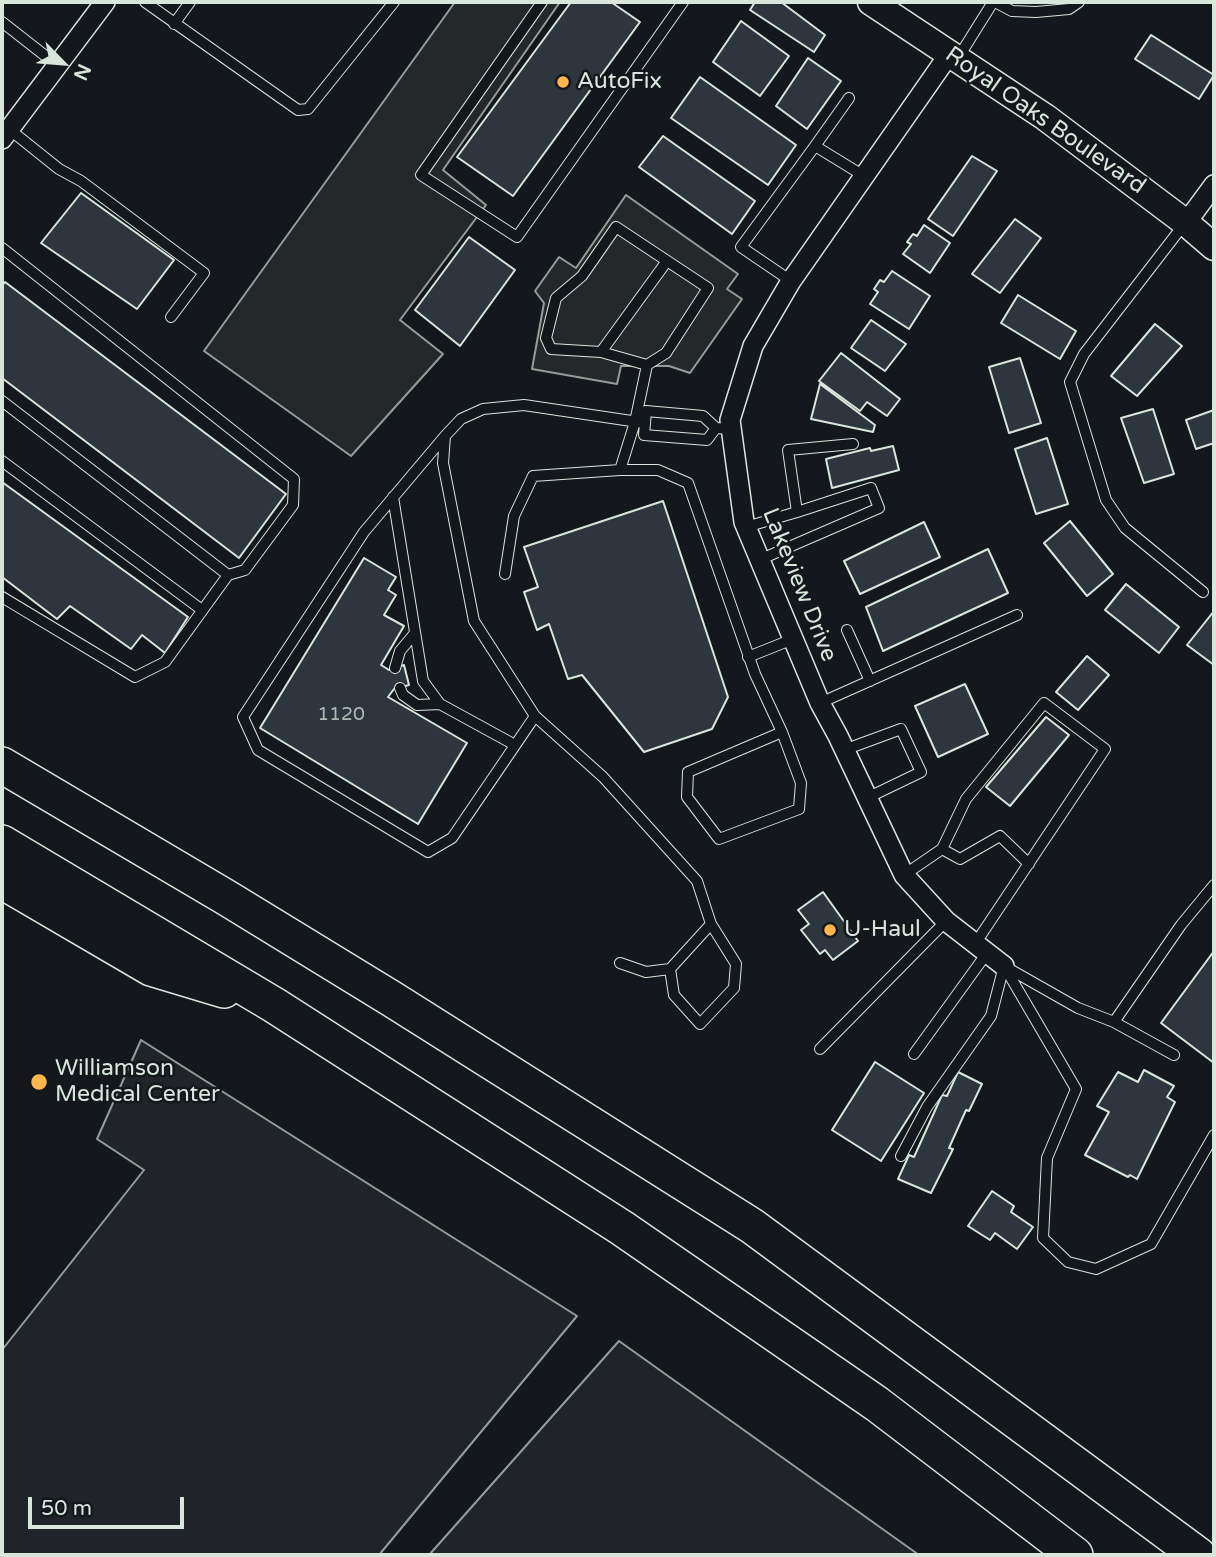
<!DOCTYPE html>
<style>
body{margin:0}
#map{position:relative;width:1216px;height:1557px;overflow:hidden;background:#14181c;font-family:"Varela Round",sans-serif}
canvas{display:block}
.frame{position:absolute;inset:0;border:4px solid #d8e6dc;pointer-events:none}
.north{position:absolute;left:28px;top:28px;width:70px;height:70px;-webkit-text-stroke:5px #14181c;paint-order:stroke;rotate:115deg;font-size:19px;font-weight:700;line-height:28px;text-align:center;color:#d8e6dc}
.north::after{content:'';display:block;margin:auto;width:24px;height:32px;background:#d8e6dc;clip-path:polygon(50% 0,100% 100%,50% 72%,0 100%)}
.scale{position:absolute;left:28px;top:1497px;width:156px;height:32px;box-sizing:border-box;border:4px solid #d8e6dc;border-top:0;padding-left:9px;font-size:21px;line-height:24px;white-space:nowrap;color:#d8e6dc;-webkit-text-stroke:5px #14181c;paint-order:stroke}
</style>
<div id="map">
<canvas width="1216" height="1557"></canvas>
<div class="frame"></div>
<div class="north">N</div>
<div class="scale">50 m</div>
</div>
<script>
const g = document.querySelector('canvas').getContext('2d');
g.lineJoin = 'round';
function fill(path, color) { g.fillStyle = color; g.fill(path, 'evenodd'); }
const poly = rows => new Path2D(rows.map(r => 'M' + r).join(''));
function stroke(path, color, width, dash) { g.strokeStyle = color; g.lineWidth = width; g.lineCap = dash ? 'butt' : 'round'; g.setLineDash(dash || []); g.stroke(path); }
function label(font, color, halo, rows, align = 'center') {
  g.font = font + ' "Varela Round",sans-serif'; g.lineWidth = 5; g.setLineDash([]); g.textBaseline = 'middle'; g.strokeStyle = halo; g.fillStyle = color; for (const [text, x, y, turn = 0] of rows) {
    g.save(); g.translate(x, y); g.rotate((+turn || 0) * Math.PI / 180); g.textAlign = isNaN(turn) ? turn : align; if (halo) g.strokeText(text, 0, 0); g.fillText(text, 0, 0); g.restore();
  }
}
const green = poly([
 [141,1040,577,1316,379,1555,2,1555,2,1350,144,1170,97,1139,141,1040],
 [619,1341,919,1555,429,1555,619,1341]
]);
fill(green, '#202428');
stroke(green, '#939e99', 2);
const parking = poly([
 [455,2,560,2,443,170,486,205,400,320,443,354,351,456,204,351,455,2],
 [626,195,738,274,727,289,742,299,690,373,669,366,621,366,617,384,532,369,544,303,535,291,559,257,576,268,626,195]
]);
fill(parking, '#24282b');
stroke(parking, '#939e99', 2);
const building = poly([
 [571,2,611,2,640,22,513,196,457,157,571,2],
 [755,2,781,2,825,35,814,52,750,10,755,2],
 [741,21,789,56,760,96,713,62,741,21],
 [1151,35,1214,75,1199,99,1135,59,1151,35],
 [808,58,841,81,807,129,776,106,808,58],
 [700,77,796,145,768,185,671,118,700,77],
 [663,136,755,201,732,234,639,167,663,136],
 [972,156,997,171,953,236,928,219,972,156],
 [81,193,174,260,137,309,41,243,81,193],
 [1015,219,1041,238,1000,293,972,274,1015,219],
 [924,225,950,243,930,273,903,254,911,244,907,242,913,234,917,236,924,225],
 [469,237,515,270,460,346,415,310,469,237],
 [892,271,930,296,909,329,870,304,878,292,874,289,880,280,884,282,892,271],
 [5,282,286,494,239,558,2,378,2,286,5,282],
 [1018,295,1076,331,1060,359,1001,323,1018,295],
 [871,320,906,344,885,371,851,348,871,320],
 [1155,324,1182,346,1137,396,1111,376,1155,324],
 [841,353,900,399,887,416,867,402,860,411,819,381,841,353],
 [1020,358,1041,423,1009,433,989,367,1020,358],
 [820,384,875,425,873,432,811,419,820,384],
 [1153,409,1174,474,1144,483,1121,418,1153,409],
 [1214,410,1214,443,1196,449,1186,420,1214,410],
 [1047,438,1068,504,1036,514,1015,449,1047,438],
 [893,446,899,470,832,488,826,459,870,448,871,451,893,446],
 [2,482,188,617,165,653,142,635,131,649,70,606,57,619,2,577,2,482],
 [663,501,728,697,712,729,644,752,582,675,568,679,549,624,537,630,524,592,538,587,524,547,663,501],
 [1070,521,1113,574,1087,596,1044,543,1070,521],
 [924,522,940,557,860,594,844,561,924,522],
 [988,549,1008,593,883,651,866,607,988,549],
 [364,558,396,577,388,590,396,595,384,615,404,626,381,665,389,670,404,665,409,685,394,689,388,697,467,743,418,824,260,728,364,558],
 [1126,584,1179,627,1159,653,1105,610,1126,584],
 [1214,611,1214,665,1187,645,1214,611],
 [1087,656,1109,675,1078,710,1056,692,1087,656],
 [965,684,988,734,938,757,915,706,965,684],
 [1046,717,1069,735,1010,806,986,787,1046,717],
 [823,892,858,941,833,960,825,950,820,954,801,930,809,924,798,910,823,892],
 [1214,951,1214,1063,1161,1023,1214,951],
 [875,1062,924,1093,881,1161,832,1130,875,1062],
 [1144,1070,1174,1086,1167,1097,1175,1102,1137,1179,1130,1175,1128,1177,1085,1155,1109,1112,1097,1106,1118,1072,1138,1082,1144,1070],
 [958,1072,982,1084,969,1111,966,1110,949,1148,953,1149,931,1193,898,1179,909,1155,914,1157,942,1095,947,1096,958,1072],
 [992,1191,1014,1206,1011,1212,1033,1227,1017,1249,995,1233,990,1240,968,1226,992,1191]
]);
fill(building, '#2c363c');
stroke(building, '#d8e6dc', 2);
const service = poly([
 [145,2,298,110,308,109,394,2],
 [542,2,421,175,517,237,683,2],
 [995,2,1012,11,1036,12,1069,9,1079,2],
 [2,22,57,65],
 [174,24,190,2],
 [958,58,993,2],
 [9,129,59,169,81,181,204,273,171,317],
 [815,146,849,98],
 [1185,223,1084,354,1070,382,1106,500,1125,528,1203,592],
 [2,248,294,479,293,505,245,570,228,575,2,401],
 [791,281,741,247,815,146,864,176],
 [601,352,667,261],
 [647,365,666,353,708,288,616,227,582,276,556,298,546,338,551,349,601,352,647,365,635,422,620,470,658,470,688,483,755,674,782,732,801,783,799,809,719,839,687,797,688,772,782,732],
 [716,428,707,440,644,435,646,411,703,416,716,428,731,429],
 [445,436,364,532,243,717,258,750,428,852,452,838,535,716],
 [2,461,202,610],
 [393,497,423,681,440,704,515,745],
 [746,527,797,512,788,450,853,444],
 [759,560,879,508,871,488,797,512],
 [505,574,514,516,533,476,620,470],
 [2,597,135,677,165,662,228,575],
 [847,630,870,681],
 [748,657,793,639],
 [395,668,400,651,415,633],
 [400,688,403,695,417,705,440,704],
 [820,703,1017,615],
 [844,750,901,729,921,772,867,798],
 [942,849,960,859,1000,836,1029,864],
 [904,875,942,849,966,799,1044,703,1105,749,975,944],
 [620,963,646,972,670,969,711,924,697,881,603,777,535,716,474,621,443,463,445,436,461,419,483,409,524,405,645,423],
 [1004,966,1076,1089,1047,1158,1043,1238,1068,1262,1096,1269,1151,1244,1214,1135],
 [1004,966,1078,1008,1114,1022,1174,1055],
 [670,969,674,995,700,1024,734,988,736,964,711,924],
 [1114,1022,1181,925,1214,885],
 [820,1049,946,921],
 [914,1054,987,953],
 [901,1156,927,1107,991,1016,1004,966]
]);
const minor = poly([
 [950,53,791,281,753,346,730,420,744,522,820,703,838,736,904,875,946,921,1004,966],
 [2,139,105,2],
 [1186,223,1214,185]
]);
const secondary = poly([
 [871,2,1045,117,1186,223,1214,247]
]);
const motorway = poly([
 [2,765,227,898,392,999,752,1226,1198,1555],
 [2,843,274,1005,622,1228,877,1404,1075,1555],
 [2,881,151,968,224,990]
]);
stroke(service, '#d8e6dc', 12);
stroke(minor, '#d8e6dc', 22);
stroke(secondary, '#d8e6dc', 29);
stroke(motorway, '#d8e6dc', 38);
stroke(service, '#14181c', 10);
stroke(minor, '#14181c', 19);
stroke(secondary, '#14181c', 26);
stroke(motorway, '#14181c', 35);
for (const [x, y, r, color] of [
 [563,82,7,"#ffb74d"],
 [830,930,7,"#ffb74d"],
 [39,1082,9,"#ffb74d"]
]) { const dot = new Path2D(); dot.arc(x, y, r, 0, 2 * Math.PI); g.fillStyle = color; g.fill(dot); stroke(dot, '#14181c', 2.5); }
label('19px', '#adbab4', null, [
 ["1120",341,715]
]);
label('23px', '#d8e6dc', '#14181c', [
 ["AutoFix",577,82],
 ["U-Haul",844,930],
 ["Williamson",55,1069],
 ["Medical Center",55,1095]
], 'left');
label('23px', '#d8e6dc', '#14181c', [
 ["Royal Oaks Boulevard",1045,121,35],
 ["Lakeview Drive",799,585,68]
]);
</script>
